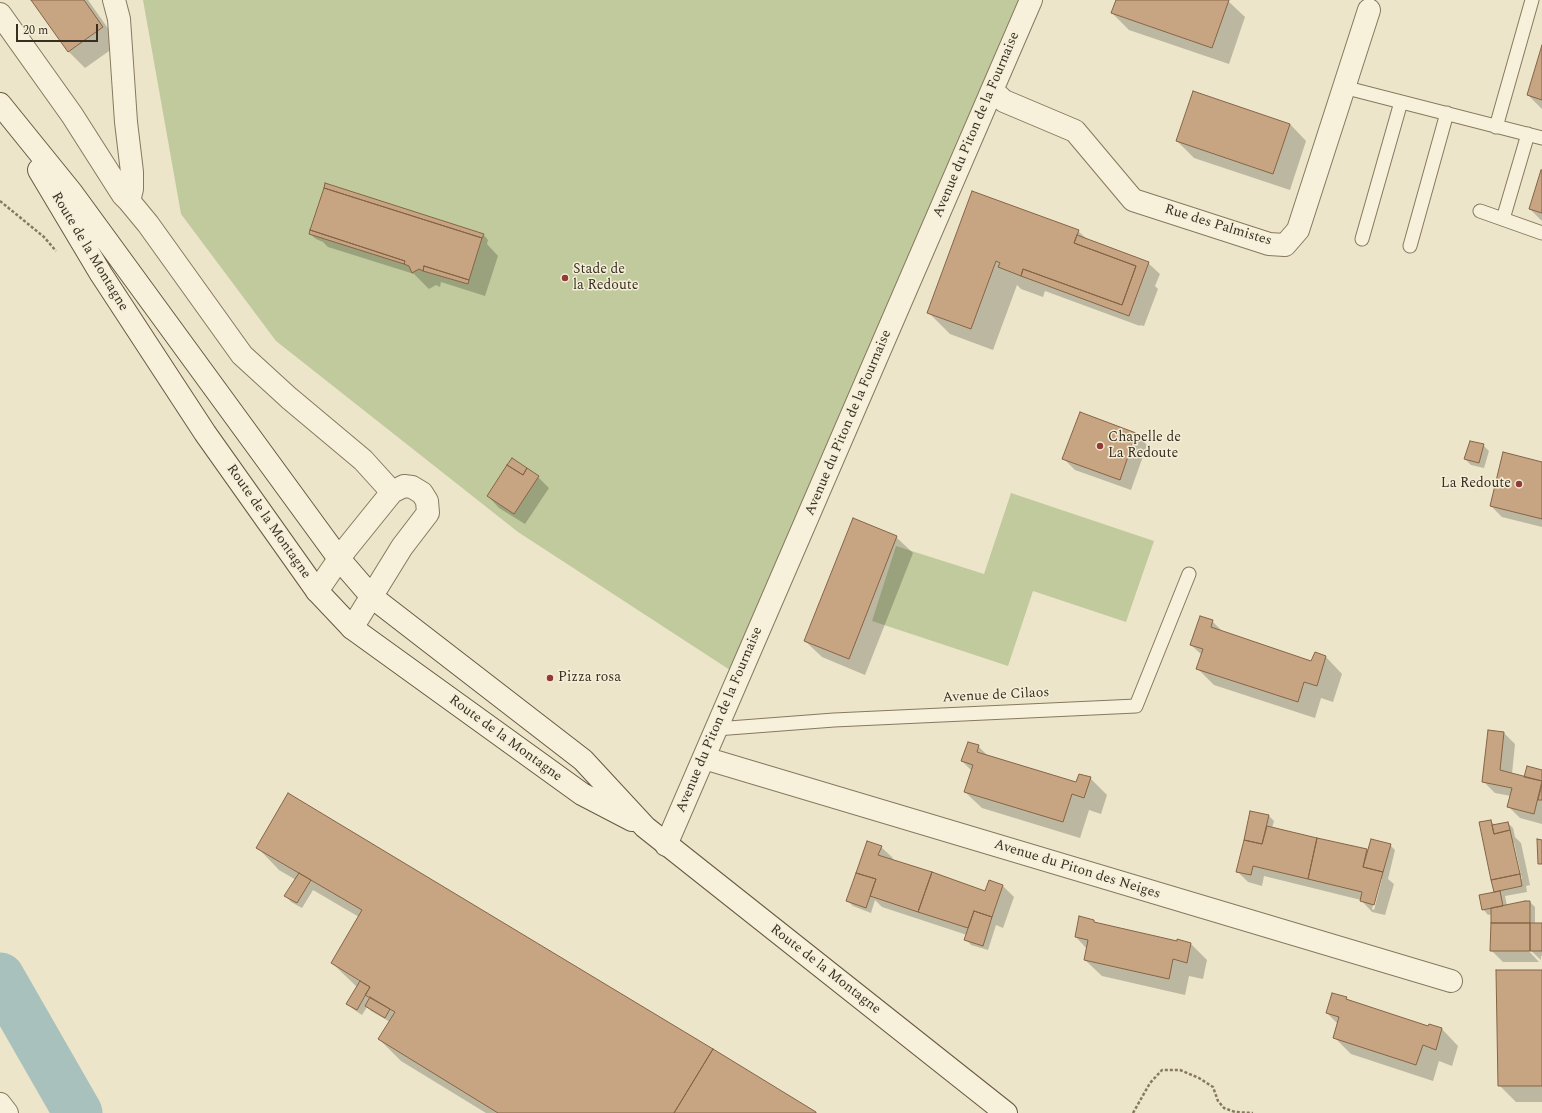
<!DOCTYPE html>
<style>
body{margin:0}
#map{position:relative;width:1542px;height:1113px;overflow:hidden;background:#ece5c9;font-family:Spectral,serif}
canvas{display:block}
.scale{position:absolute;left:16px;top:24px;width:82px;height:18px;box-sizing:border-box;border:2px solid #392f21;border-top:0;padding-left:5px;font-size:12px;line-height:14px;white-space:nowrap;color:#392f21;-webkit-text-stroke:3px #f4eed8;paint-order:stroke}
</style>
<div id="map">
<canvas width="1542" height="1113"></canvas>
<div class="scale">20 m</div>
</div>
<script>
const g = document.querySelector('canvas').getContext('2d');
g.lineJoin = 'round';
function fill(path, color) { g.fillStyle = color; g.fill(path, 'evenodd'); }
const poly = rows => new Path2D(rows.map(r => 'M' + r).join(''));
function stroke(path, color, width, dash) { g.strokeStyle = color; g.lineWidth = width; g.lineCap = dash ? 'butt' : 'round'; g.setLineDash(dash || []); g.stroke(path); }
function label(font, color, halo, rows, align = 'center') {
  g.font = font + ' Spectral,serif'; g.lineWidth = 3; g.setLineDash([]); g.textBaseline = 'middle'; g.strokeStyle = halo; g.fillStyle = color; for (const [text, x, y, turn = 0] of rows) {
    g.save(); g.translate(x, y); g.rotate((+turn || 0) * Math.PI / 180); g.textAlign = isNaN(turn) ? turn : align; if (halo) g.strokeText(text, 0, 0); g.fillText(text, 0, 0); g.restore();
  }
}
fill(poly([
 [143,0,1019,0,733,672,518,532,276,341,181,214],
 [1011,493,1154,541,1126,622,1033,591,1008,666,872,621,896,546,984,574]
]), '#c1ca9d');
fill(poly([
 [33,0,88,0,119,44,85,68,68,51],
 [1117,0,1227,0,1245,17,1229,64,1129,30,1112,13],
 [1542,49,1542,109,1528,95],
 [1290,124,1306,141,1290,190,1194,158,1177,141],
 [1542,171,1542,221,1530,209],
 [972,192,1078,231,1088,240,1148,263,1160,274,1155,286,1158,289,1144,326,1140,325,1140,326,1045,291,1043,297,1021,289,1017,285,993,350,950,334,929,313],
 [310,234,483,234,488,240,487,244,498,256,485,296,441,282,440,287,436,285,429,289,414,274,328,247,323,242,316,239],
 [1080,414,1136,434,1147,445,1131,490,1075,470,1064,459],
 [1483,445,1489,451,1484,468,1471,465,1465,459],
 [1542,463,1542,527,1502,517,1491,506],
 [538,477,549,488,525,524,499,508,488,496],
 [896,537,913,553,865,675,822,657,805,641],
 [1212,621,1223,632,1312,662,1326,657,1342,674,1333,702,1321,698,1315,718,1214,685,1198,669,1202,655,1191,645],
 [1504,733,1515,744,1512,774,1525,778,1542,771,1542,824,1520,818,1509,807,1511,796,1495,793,1484,782],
 [978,746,989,757,1077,783,1090,778,1107,795,1101,814,1089,810,1080,838,982,808,965,792,972,771,962,761],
 [1269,816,1274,821,1272,828,1368,852,1390,845,1395,850,1388,879,1394,884,1385,915,1372,912,1361,900,1264,876,1262,886,1248,882,1237,871],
 [1380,879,1382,879,1374,910,1372,909],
 [1490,821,1495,825,1508,823,1513,828,1515,837,1521,843,1530,885,1526,886,1527,892,1505,896,1507,906,1530,902,1535,907,1535,924,1542,924,1542,956,1541,956,1541,960,1527,947,1526,948,1539,962,1503,962,1491,950,1492,914,1488,915,1483,909,1495,893,1492,880],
 [1512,843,1514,843,1522,879,1520,879],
 [881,847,893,858,891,861,986,892,1003,886,1014,897,1003,928,996,925,988,950,971,945,966,939,967,935,882,907,875,900,871,913,853,906,848,901],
 [258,848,815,1113,486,1113,401,1061,379,1039,390,1022,371,1011,367,1007,362,1015,353,1009,347,1004,357,987,332,963,359,917,313,890,302,908,291,902,286,896,296,880,279,870],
 [1094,921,1096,923,1178,942,1191,944,1207,960,1203,979,1189,976,1185,995,1102,976,1085,960,1087,949,1076,937],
 [1542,971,1542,1102,1516,1102,1499,1085],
 [1346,998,1350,1001,1429,1027,1430,1025,1442,1029,1458,1046,1452,1066,1439,1061,1433,1081,1351,1054,1334,1037,1338,1024,1327,1013]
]), '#0003');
stroke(poly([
 [0,977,78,1113]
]), '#a9c1bc', 49);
const building = poly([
 [31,0,84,0,103,27,68,52,31,0],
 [1116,0,1229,0,1212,48,1111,13,1116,0],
 [1542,45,1542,100,1527,95,1542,45],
 [1193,91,1290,124,1273,174,1176,141,1193,91],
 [1541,170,1542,170,1542,213,1529,209,1541,170],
 [325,183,484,234,482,238,324,188,325,183],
 [324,188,482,238,469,280,424,266,423,271,419,269,412,273,409,266,404,264,405,261,310,230,324,188],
 [972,191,1079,230,1074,243,1136,266,1122,305,1023,269,1021,276,998,267,1000,263,996,261,971,329,927,313,972,191],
 [310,230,405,261,404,264,309,234,310,230],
 [1077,235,1149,262,1129,316,1021,276,1023,269,1122,305,1136,266,1074,243,1077,235],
 [424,266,469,280,468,284,423,271,424,266],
 [1080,412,1136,433,1120,480,1062,459,1080,412],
 [1470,441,1484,444,1479,463,1464,459,1470,441],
 [1503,452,1542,462,1542,519,1490,506,1503,452],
 [512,458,527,468,523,475,507,465,512,458],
 [507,465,523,475,527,468,539,476,514,514,487,496,507,465],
 [853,518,897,536,849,659,804,641,853,518],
 [1200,616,1213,620,1211,627,1311,661,1315,652,1326,656,1317,686,1304,682,1298,702,1196,669,1203,649,1190,645,1200,616],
 [1488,730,1504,732,1500,770,1542,781,1534,814,1507,807,1512,788,1482,782,1488,730],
 [968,742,979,745,977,752,1076,782,1079,774,1091,777,1084,798,1072,794,1063,822,964,792,973,765,961,761,968,742],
 [1527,766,1542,770,1542,781,1524,777,1527,766],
 [1542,784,1542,800,1538,800,1542,784],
 [288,793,713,1049,674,1113,498,1113,378,1039,395,1012,365,995,370,987,331,963,362,910,256,848,288,793],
 [1250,811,1269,815,1262,844,1244,840,1250,811],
 [1491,820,1494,834,1510,830,1520,874,1491,880,1479,822,1491,820],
 [1508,822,1510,830,1494,834,1492,825,1508,822],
 [1267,826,1317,838,1308,879,1253,866,1251,875,1236,872,1244,840,1262,844,1267,826],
 [1317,838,1367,849,1363,867,1383,872,1374,905,1360,901,1362,892,1308,879,1317,838],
 [1371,839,1391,844,1383,872,1363,867,1371,839],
 [1537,839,1542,840,1542,864,1538,864,1537,839],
 [867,841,882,846,878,855,932,872,918,912,870,896,876,879,856,873,867,841],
 [932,872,985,891,989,880,1003,885,992,917,974,911,968,928,918,912,932,872],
 [299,873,311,880,297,903,284,896,299,873],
 [856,873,876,879,866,908,846,901,856,873],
 [1520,874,1522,886,1494,892,1491,880,1520,874],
 [1500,891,1503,906,1482,910,1479,895,1500,891],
 [1525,901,1530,901,1530,923,1491,923,1491,908,1525,901],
 [974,911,992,917,983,946,964,940,974,911],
 [1079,916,1094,920,1094,922,1177,941,1177,939,1191,943,1187,963,1173,959,1169,979,1084,960,1088,940,1075,937,1079,916],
 [1491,923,1530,923,1530,951,1490,951,1491,923],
 [1530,923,1542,923,1542,951,1530,951,1530,923],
 [1496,970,1542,970,1542,1086,1498,1086,1496,970],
 [360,981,370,987,357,1010,346,1004,360,981],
 [1332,993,1347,997,1346,999,1428,1026,1429,1024,1442,1028,1436,1050,1423,1045,1416,1065,1333,1038,1339,1017,1326,1013,1332,993],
 [370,997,390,1009,385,1018,365,1006,370,997],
 [713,1049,816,1112,816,1113,674,1113,713,1049]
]);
fill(building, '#c7a582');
stroke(building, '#856446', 1);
const lane = poly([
 [1343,87,1542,138],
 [1496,127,1532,0],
 [1480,211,1542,233],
 [1503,219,1528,134],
 [1362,239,1401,102],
 [1410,246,1447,113],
 [716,729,834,720,1136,706,1189,574]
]);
const street = poly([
 [0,14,72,115,123,195,129,201,132,189,132,172,126,122,119,19,114,0],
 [992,90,1004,101,1075,131,1133,200,1269,244,1285,245,1298,230,1369,10],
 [129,201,148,224,242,355,289,398,363,460,392,492],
 [317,591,346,549,392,492,404,486,412,487,422,493,427,501,428,513,402,547,352,628],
 [704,758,1451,981],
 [666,845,1031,0],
 [0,1104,7,1113]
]);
const secondary = poly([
 [0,104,72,193,340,560,372,597,583,760,645,827,1006,1113],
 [39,170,101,274,205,433,317,591,352,628,582,794,632,820]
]);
stroke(lane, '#87785f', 15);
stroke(street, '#87785f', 24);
stroke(secondary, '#695942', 24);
stroke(poly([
 [0,201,44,237,56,251],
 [1133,1113,1150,1083,1162,1070,1180,1070,1199,1078,1213,1087,1218,1101,1224,1108,1235,1112,1253,1113]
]), '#87785f', 2.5, [3, 2]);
stroke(lane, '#f7f1dc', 13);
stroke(street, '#f7f1dc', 22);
stroke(secondary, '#f7f1dc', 22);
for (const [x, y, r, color] of [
 [565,278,4,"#923a33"],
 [1100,446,4,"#923a33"],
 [1519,484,4,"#923a33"],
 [550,678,4,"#923a33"]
]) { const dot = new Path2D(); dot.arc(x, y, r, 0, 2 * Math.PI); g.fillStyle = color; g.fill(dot); stroke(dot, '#f4eed8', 1.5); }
label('14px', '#392f21', '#f4eed8', [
 ["Avenue du Piton de la Fournaise",977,125,-67],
 ["Rue des Palmistes",1218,226,17],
 ["Route de la Montagne",89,252,59],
 ["Avenue du Piton de la Fournaise",849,423,-67],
 ["Route de la Montagne",268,522,55],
 ["Avenue de Cilaos",996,696,-3],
 ["Avenue du Piton de la Fournaise",720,720,-67],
 ["Route de la Montagne",505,739,36],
 ["Avenue du Piton des Neiges",1077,870,17],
 ["Route de la Montagne",825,970,38]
]);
label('14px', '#392f21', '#f4eed8', [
 ["Stade de",573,270],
 ["la Redoute",573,286],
 ["Chapelle de",1108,438],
 ["La Redoute",1108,454],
 ["La Redoute",1511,484,"right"],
 ["Pizza rosa",558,678]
], 'left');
</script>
